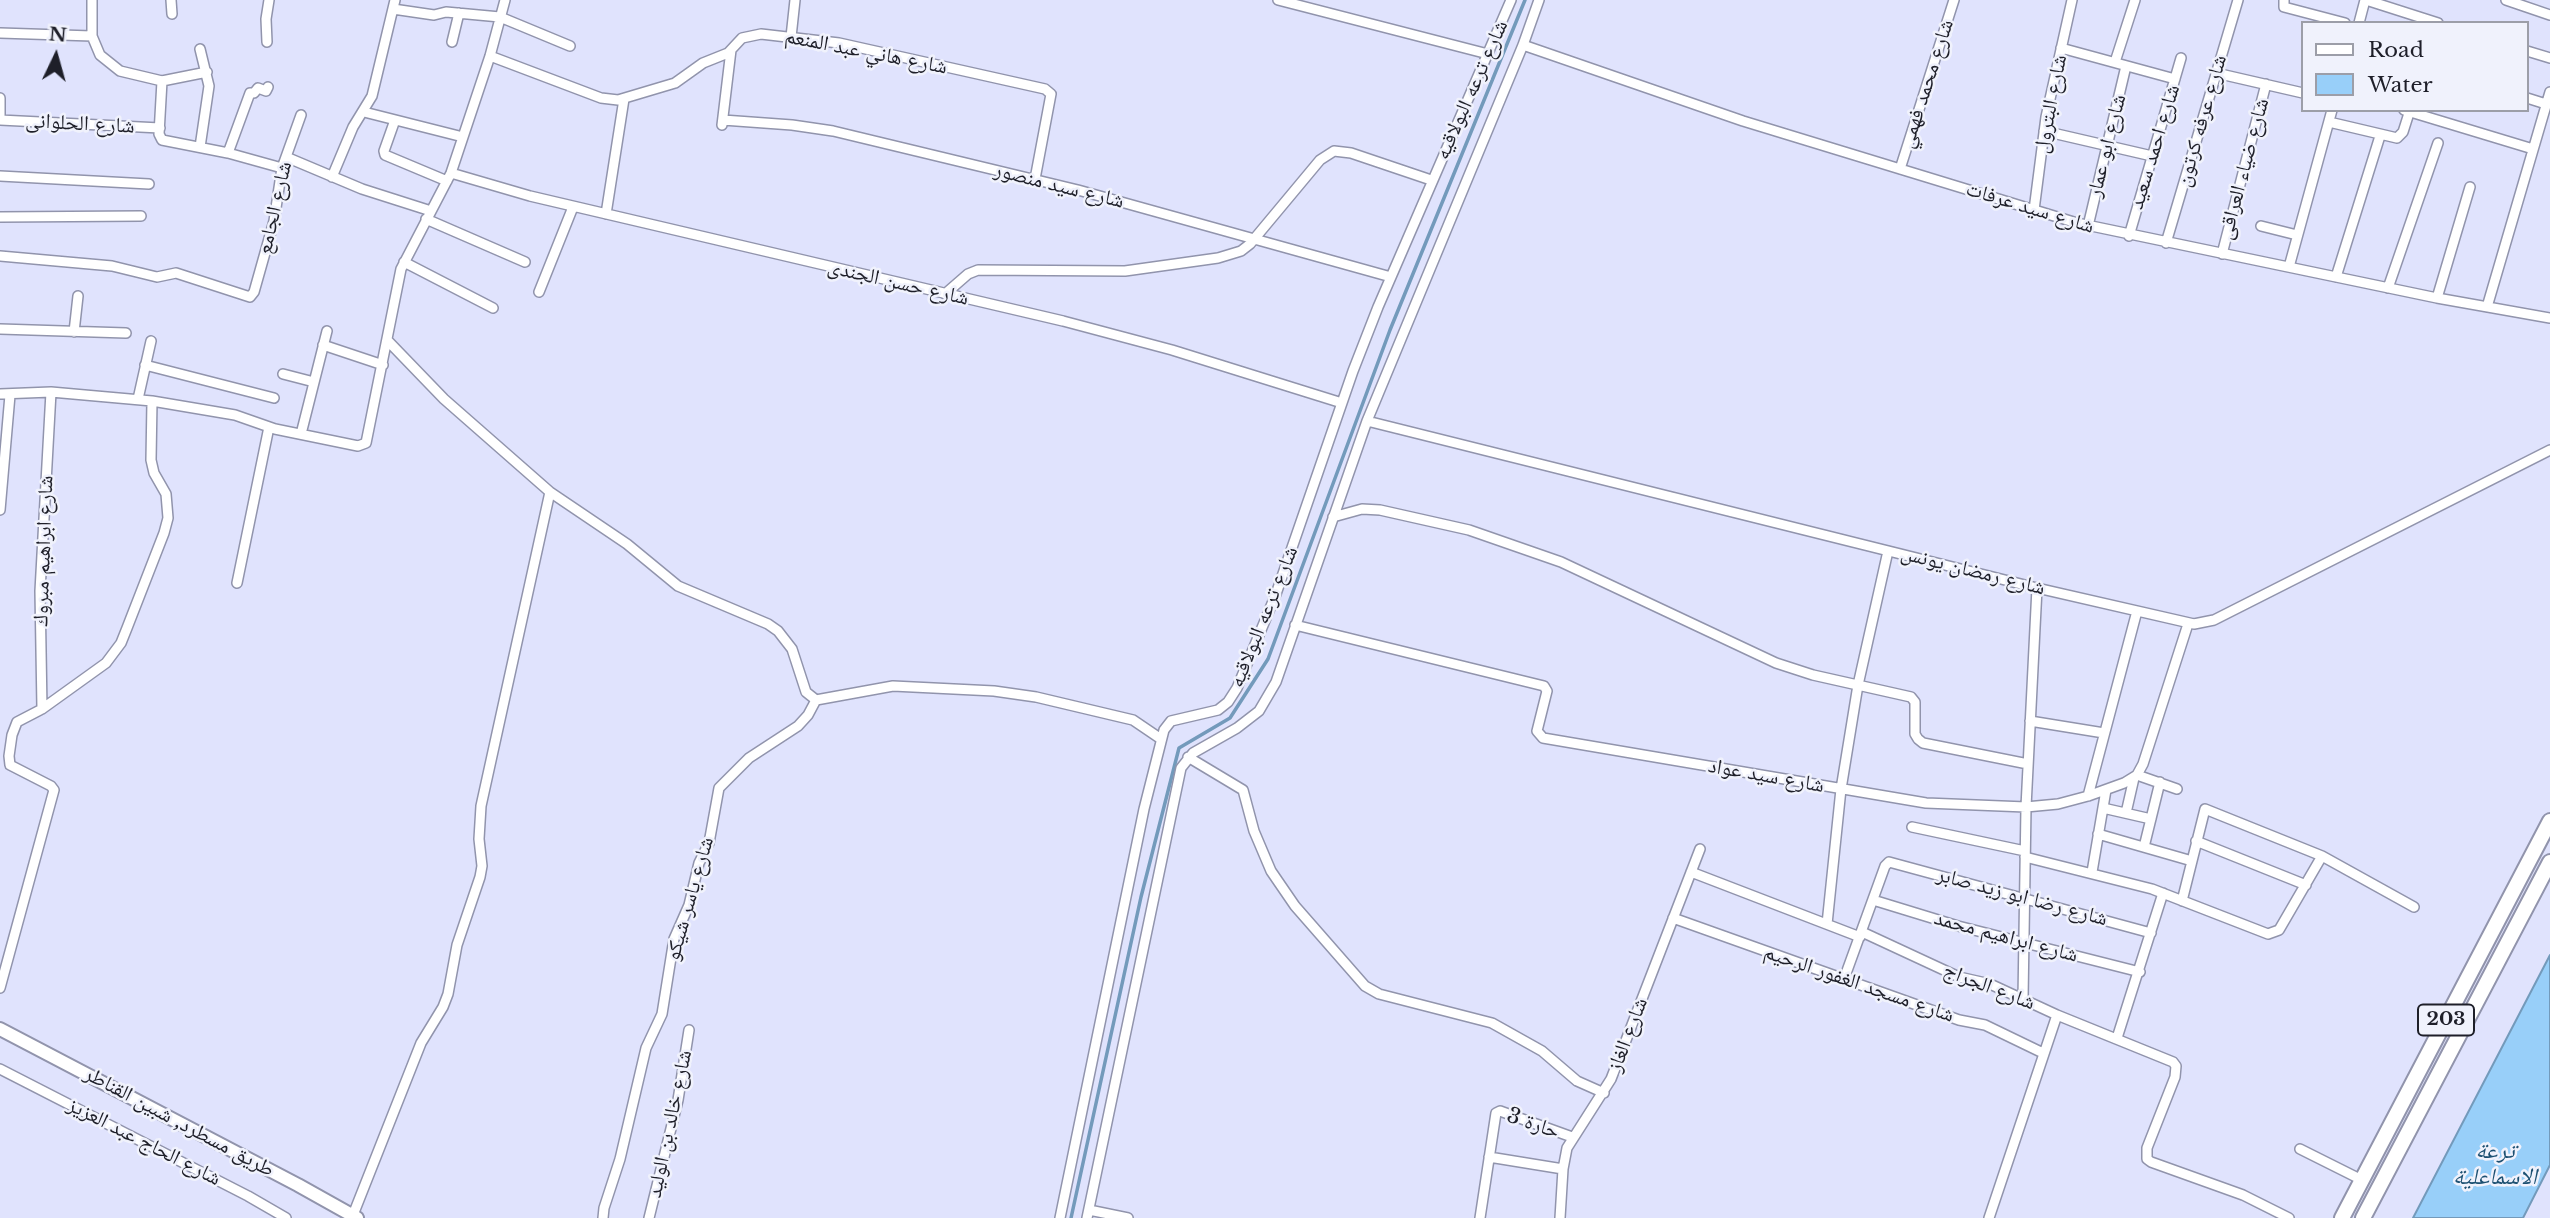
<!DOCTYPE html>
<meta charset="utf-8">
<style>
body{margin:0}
#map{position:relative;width:2550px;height:1218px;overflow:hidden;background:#e0e3fd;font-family:"Libre Baskerville",serif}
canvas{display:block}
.legend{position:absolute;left:2301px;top:21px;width:228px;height:91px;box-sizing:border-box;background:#f0f2fc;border:2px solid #9c9ea8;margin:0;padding:9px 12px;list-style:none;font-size:21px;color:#1e1f29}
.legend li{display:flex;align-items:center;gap:14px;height:35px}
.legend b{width:35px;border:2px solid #9c9ea8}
.north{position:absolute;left:21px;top:21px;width:70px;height:70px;-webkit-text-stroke:5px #f0f2fc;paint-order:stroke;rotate:5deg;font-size:19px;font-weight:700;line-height:28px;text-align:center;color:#1e1f29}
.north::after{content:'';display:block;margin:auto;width:24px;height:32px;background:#1e1f29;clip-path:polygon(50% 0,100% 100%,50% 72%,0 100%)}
</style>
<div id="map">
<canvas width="2550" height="1218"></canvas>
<ul class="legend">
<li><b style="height:9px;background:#fff"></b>Road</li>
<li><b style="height:19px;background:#98cff9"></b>Water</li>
</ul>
<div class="north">N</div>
</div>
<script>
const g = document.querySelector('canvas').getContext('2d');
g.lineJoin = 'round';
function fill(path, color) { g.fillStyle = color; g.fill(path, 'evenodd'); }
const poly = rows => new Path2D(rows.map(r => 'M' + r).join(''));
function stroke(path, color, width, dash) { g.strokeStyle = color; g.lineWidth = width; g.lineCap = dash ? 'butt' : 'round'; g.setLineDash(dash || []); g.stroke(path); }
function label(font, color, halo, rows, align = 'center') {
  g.font = font + ' "Libre Baskerville","Noto Naskh Arabic",serif'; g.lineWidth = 5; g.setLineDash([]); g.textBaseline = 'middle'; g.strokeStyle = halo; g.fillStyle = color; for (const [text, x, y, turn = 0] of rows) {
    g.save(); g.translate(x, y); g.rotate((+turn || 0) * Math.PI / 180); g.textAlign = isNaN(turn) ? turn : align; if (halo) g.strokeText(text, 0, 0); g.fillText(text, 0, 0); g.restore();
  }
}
const water = poly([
 [2550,955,2550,1165,2523,1218,2413,1218,2550,955]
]);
fill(water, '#98cff9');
stroke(water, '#739abb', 2);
stroke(poly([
 [1071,1218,1141,897,1179,748,1230,718,1268,659,1390,330,1525,0]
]), '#739abb', 3.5);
const street = poly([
 [92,0,92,36,100,55,120,71,162,81,159,134,162,140,228,153,282,168],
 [171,0,172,14],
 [1278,0,1488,54],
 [2284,0,2284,7,2345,23],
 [2366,0,2438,23],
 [2506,0,2550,15],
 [393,9,434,15,446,12,500,17,570,46],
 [2359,23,2365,0],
 [0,33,92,36],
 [791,37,795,0],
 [267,42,266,19,269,0],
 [452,42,459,13],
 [1523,45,1743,121,2077,223,2437,298,2550,318],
 [2061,48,2175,79],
 [200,49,209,86,200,147],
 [2527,51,2550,58],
 [490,56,601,98,618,100,675,83,703,63,728,53,742,38,761,34,839,43,1045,89,1051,94,1035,179],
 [2115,62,2135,0],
 [2216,73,2303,93],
 [162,81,207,72],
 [0,98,0,116],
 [2527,98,2546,104],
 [2404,110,2533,149],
 [364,112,463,137],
 [0,120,160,128],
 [395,120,384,151,385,155,447,181],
 [723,120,792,125,833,131,1078,190,1391,277],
 [2329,122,2397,138,2403,132,2410,110],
 [722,125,731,50],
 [2044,131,2152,156],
 [228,153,250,93,254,93,258,88,266,91,268,87],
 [286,157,362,189,431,211],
 [1900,169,1954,0],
 [451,173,530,196,1063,321,1172,350,1342,403],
 [0,176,149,184],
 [332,177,353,127,372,96,395,0],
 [2034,210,2046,117,2072,0],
 [606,214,624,99],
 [0,217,141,216],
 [426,219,525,262],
 [2088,226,2126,66],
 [2261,226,2297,235],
 [2129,236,2181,58],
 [2166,243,2238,0],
 [2222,254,2266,84],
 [0,256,112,266,157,277,176,273,250,297,254,292,274,221,282,168,301,115],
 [404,262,493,308],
 [2289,267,2332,110],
 [2336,277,2380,136],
 [2388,288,2438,143],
 [539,292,573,207],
 [945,294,968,274,978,270,1125,271,1218,258,1241,251,1250,244,1320,160,1334,151,1351,153,1431,180],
 [2437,298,2470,187],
 [2487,307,2550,92],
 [0,329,126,333],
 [74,332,78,296],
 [388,341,444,399,550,492,627,544,678,586,768,624,778,631,792,649,806,692,816,700,893,686,994,691,1036,697,1133,720,1161,739],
 [323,345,383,365],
 [145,365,274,398],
 [283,374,314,382],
 [0,394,51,392,152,401,235,415,275,429,358,446,366,443,401,269,451,173,490,56,505,0],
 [138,399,151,341],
 [1367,421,2037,588,2194,624,2214,620,2550,450],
 [301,434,327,331],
 [0,510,10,395],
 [1333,517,1362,509,1380,510,1469,530,1561,562,1776,663,1813,675,1911,697,1915,702,1915,734,1918,739,1923,743,2028,764],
 [237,583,269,427],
 [1295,625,1544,686,1547,691,1537,731,1543,738,1926,803,2026,807,2058,804,2088,796,2124,783,2137,775,2143,764,2188,624],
 [42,709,40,591,51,392],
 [2030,721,2104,733],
 [1188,757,1243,790,1254,831,1271,871,1295,906,1365,986,1379,994,1492,1023,1542,1051,1577,1081,1604,1093],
 [2137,775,2177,789],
 [2088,796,2137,611],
 [2103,808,2151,819],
 [2126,813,2134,778],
 [1912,827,2025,851],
 [2098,834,2192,861],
 [2196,841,2306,885],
 [2144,847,2160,782],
 [2025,857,2152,889,2268,934,2279,930,2322,856],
 [1691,872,1860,937],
 [2092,872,2106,790],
 [1873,900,1958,926,2140,972],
 [2182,901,2205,809,2322,856,2414,907],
 [1673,918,1959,1020,1985,1025,2043,1053],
 [1827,924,1841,789,1858,685,1888,551],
 [1862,932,1959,977,1990,984,2057,1015,2173,1062,2176,1066,2175,1077,2147,1148,2147,1159,2151,1162,2243,1195,2289,1218],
 [1844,979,1885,866,1889,862,2151,933],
 [0,988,54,790,51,786,10,765,9,756,12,735,17,722,42,709,106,663,121,643,127,628,164,533,168,518,166,494,154,473,151,460,152,401],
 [2023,999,2026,807,2037,588],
 [2117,1038,2163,893],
 [0,1069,248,1196,286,1218],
 [2300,1149,2362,1180],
 [1489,1157,1563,1169],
 [1089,1210,1128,1218],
 [353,1215,421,1043,443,1007,448,994,457,945,480,877,482,866,479,839,481,806,550,492],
 [603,1218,604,1208,620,1159,646,1048,662,1014,674,939,689,905,699,863,709,843,719,788,749,758,798,726,808,715,816,700],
 [649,1218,678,1100,689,1030],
 [1060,1218,1144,809,1164,730,1171,721,1218,710,1228,702,1237,688,1276,594,1353,371,1378,307,1511,0],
 [1087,1218,1181,768,1193,753,1237,728,1259,711,1276,682,1367,421,1523,45,1539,0],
 [1480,1218,1496,1113,1500,1111,1572,1137],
 [1560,1218,1563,1169,1567,1148,1611,1079,1700,849],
 [1989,1218,2057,1015]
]);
const secondary = poly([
 [0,1029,298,1185,357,1218]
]);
const primary = poly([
 [2342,1218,2550,821],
 [2363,1218,2550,862]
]);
stroke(street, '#9194ac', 12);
stroke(secondary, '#9194ac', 16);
stroke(primary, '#9194ac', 18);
stroke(street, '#fff', 9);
stroke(secondary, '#fff', 12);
stroke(primary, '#fff', 14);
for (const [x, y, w] of [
 [2446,1020,56]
]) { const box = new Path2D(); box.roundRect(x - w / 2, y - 15.5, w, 31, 5); g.fillStyle = '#f0f2fc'; g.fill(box); stroke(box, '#1e1f29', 2); }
label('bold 19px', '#1e1f29', null, [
 ["203",2446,1020]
]);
label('21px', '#1e1f29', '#f0f2fc', [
 ["شارع هاني عبد المنعم",866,52,11],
 ["شارع محمد فهمي",1927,84,-72],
 ["شارع ترعه البولاقيه",1472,90,-66],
 ["شارع البترول",2051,104,-79],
 ["شارع عرفه كرتون",2202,121,-74],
 ["شارع الحلوانى",80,124,3],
 ["شارع ابو عمار",2107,146,-76],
 ["شارع احمد سعيد",2155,147,-73],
 ["شارع ضياء العراقى",2244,169,-75],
 ["شارع سيد منصور",1059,186,14],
 ["شارع الجامع",275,208,-77],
 ["شارع سيد عرفات",2030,208,17],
 ["شارع حسن الجندى",898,283,13],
 ["شارع ابراهيم مبروك",44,551,-88],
 ["شارع رمضان يونس",1973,571,14],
 ["شارع ترعه البولاقيه",1264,617,-68],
 ["شارع سيد عواد",1766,776,10],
 ["شارع رضا ابو زيد صابر",2022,897,15],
 ["شارع ياسر شيكو",690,899,-74],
 ["شارع ابراهيم محمد",2006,937,15],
 ["شارع مسجد الغفور الرحيم",1859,984,19],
 ["شارع الجراج",1989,987,21],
 ["شارع الغاز",1628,1035,-69],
 ["طريق مسطرد, شبين القناطر",179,1122,28],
 ["شارع خالد بن الوليد",670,1124,-78],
 ["حارة 3",1533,1124,19],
 ["شارع الحاج عبد العزيز",144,1142,27]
]);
label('italic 23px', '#1c5072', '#f0f2fc', [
 ["ترعة",2495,1152],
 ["الاسماعلية",2495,1178]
]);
</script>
